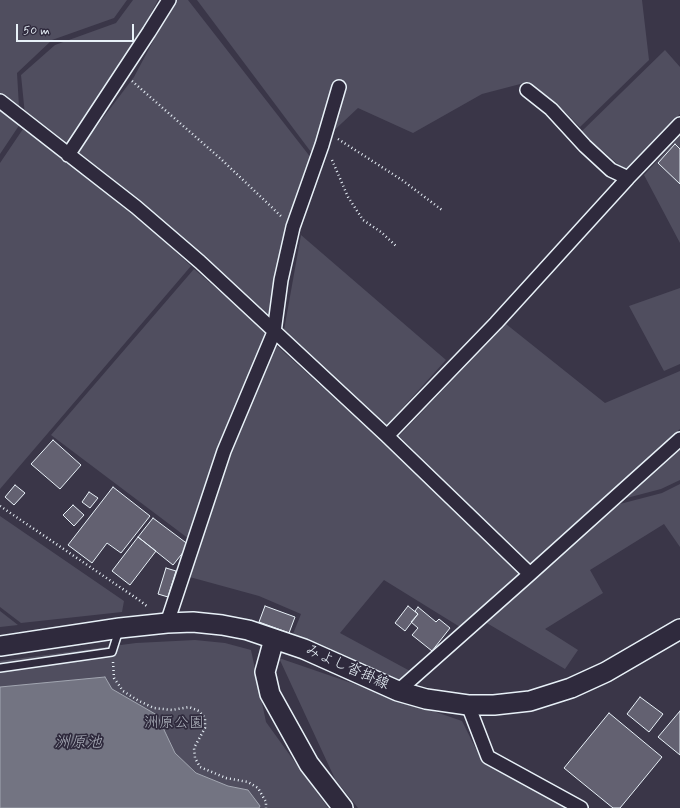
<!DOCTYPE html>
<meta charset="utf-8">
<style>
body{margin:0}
#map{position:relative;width:680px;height:808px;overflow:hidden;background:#3a3648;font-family:Mynerve,sans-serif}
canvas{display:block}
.scale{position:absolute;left:16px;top:24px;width:118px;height:18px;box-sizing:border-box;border:2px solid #e8f1f8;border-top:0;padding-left:5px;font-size:12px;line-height:14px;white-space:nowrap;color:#e8f1f8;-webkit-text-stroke:3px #2f2a3d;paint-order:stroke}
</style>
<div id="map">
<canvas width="680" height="808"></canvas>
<div class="scale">50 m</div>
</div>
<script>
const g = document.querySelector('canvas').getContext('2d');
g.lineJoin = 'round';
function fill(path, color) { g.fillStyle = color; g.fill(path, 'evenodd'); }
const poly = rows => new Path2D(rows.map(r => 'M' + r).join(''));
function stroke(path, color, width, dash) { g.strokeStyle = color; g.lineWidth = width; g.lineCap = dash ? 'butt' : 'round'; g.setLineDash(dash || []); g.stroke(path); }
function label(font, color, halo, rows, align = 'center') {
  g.font = font + ' Mynerve,"Klee One",sans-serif'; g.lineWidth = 3.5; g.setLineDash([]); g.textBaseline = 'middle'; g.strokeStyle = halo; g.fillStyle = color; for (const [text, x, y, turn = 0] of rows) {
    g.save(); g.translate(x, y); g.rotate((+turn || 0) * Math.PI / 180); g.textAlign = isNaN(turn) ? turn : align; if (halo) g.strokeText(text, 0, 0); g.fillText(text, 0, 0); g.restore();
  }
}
fill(poly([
 [0,0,127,0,114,18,52,40,17,73,20,124,0,154],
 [133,0,158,0,133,47,67,146,25,115,21,75,55,45,116,23],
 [175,0,188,0,315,163,272,323,141,202,75,155,134,77],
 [197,0,642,0,649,60,580,127,555,102,528,82,482,94,413,133,358,108,311,152],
 [665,50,680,67,680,114,627,172,581,132],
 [23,129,130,210,191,266,0,489,0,163],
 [680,136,680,243,644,175],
 [301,235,446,360,386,426,284,330],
 [194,269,269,334,189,539,51,435],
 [680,288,680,364,664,371,629,306],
 [506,324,605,403,680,371,680,429,530,565,399,436],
 [277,346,382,441,521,574,460,627,384,580,340,633,410,671,398,682,293,634,301,614,259,596,186,576,229,454],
 [680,446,680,480,661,489,619,500],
 [680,484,680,547,664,524,590,570,603,593,545,629,578,650,565,669,485,622,616,505,662,493],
 [0,516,124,601,122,612,21,623,0,607],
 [0,611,18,625,0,627],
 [195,640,225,643,251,650,266,722,328,808,0,808,0,661,136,643],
 [279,658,462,721,481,759,568,808,358,808,335,779]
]), '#504e5f');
const water = poly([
 [105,677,112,689,157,715,175,753,196,773,228,786,248,790,260,806,259,808,0,808,0,687,105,677]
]);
fill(water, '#737482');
stroke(water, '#a2a6b1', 1);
const building = poly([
 [675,144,680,149,680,184,658,163,675,144],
 [53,440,81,465,60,489,31,464,53,440],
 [15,485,25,493,14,505,5,497,15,485],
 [113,487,150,516,121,553,107,543,92,563,68,545,113,487],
 [89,492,98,498,90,508,82,502,89,492],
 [73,505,84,515,74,526,63,515,73,505],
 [153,518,189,545,173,565,138,537,153,518],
 [138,537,156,551,130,585,112,571,138,537],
 [166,568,176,571,168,597,158,594,166,568],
 [265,606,295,617,289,633,259,622,265,606],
 [408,606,418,614,405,631,395,623,408,606],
 [418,607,436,622,439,619,450,628,432,651,412,635,418,628,411,622,418,614,415,611,418,607],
 [640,697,663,714,649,732,627,714,640,697],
 [680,711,680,755,658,737,680,711],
 [609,713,662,757,620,808,613,808,564,768,609,713]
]);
fill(building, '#636171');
stroke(building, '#e8f1f8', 1);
const lane = poly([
 [0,668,112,652,119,630]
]);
const street = poly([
 [527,90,551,109,585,146,611,170,628,178],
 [0,101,136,207,200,262,387,436,530,574],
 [68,155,149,32,169,0],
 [387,436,496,323,628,178,680,124],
 [167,623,224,451,274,332,281,280,293,227,322,145,339,87],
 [398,691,530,574,680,439],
 [468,705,488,757,581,808]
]);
const secondary = poly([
 [274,639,265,672,270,694,309,764,343,808],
 [0,646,120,628,167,623,193,622,222,625,248,630,304,649,398,691,426,699,468,705,494,705,530,701,571,688,606,672,680,629]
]);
stroke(lane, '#e8f1f8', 10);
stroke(street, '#e8f1f8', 16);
stroke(secondary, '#e8f1f8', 22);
stroke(poly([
 [132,81,222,160,283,218],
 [338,139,402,180,442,210],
 [332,160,348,197,363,220,381,232,396,246],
 [0,506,139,600,148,607],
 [113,662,114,678,123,691,139,701,154,708,172,710,189,707,199,711,205,718,205,728,194,748,195,758,200,767,226,778,248,782,258,788,266,802,266,808]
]), '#e8f1f8', 2.5, [1, 3]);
stroke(lane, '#2f2a3d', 7);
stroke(street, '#2f2a3d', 13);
stroke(secondary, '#2f2a3d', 19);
label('15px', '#e8f1f8', '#2f2a3d', [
 ["みよし沓掛線",347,668,24]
]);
label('15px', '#b3b8c2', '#2f2a3d', [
 ["洲原公園",174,724]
]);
label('italic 16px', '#aeb2bd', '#2f2a3d', [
 ["洲原池",78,744]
]);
</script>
